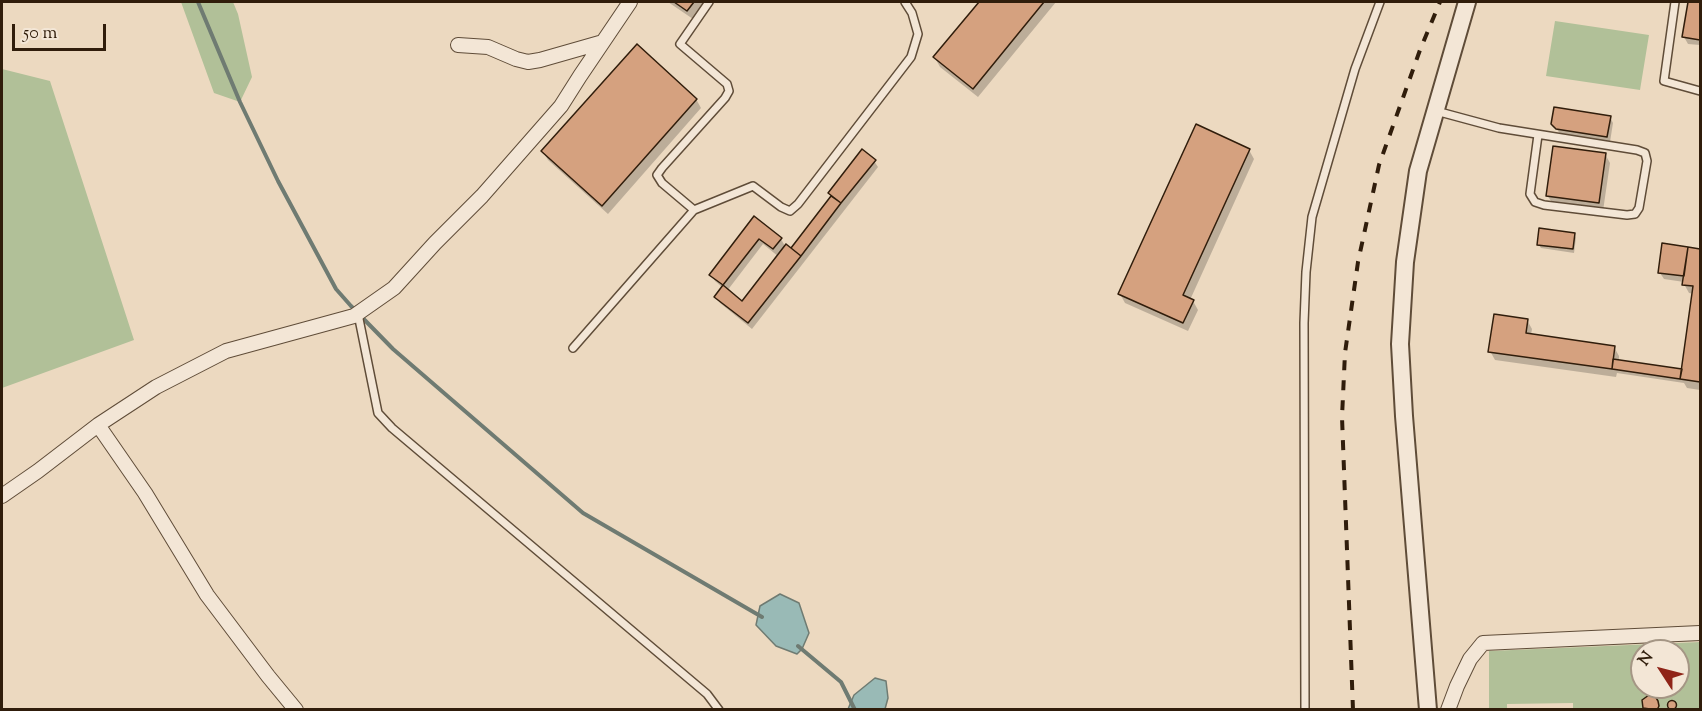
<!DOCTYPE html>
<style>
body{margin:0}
#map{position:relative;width:1702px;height:711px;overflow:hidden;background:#ecd9c0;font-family:"Sorts Mill Goudy",serif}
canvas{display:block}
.frame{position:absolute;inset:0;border:3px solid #301d0b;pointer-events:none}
.north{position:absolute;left:1630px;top:639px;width:60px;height:60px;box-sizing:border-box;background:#f3e6d6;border:2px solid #a59685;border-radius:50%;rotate:306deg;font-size:16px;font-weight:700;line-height:24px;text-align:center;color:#301d0b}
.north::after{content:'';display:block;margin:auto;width:21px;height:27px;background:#8f2418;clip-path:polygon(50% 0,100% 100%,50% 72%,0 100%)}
.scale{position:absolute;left:12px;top:24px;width:94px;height:27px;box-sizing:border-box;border:3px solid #301d0b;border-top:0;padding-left:8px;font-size:18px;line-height:21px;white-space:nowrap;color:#301d0b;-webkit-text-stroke:4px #f3e6d6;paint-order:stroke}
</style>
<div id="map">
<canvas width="1702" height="711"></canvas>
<div class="frame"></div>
<div class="north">N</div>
<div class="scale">50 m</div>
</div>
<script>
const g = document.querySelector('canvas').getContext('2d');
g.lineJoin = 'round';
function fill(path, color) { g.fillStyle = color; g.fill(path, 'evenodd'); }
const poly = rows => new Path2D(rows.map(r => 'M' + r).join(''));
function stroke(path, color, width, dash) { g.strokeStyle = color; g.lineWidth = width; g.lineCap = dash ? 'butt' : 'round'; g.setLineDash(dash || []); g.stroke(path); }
fill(poly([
 [181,2,233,2,238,14,252,77,240,102,214,93],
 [1555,21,1649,35,1640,90,1546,76],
 [2,69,50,81,134,340,2,388],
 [1700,642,1700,709,1573,709,1573,703,1507,704,1507,709,1489,709,1489,651],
 [1642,651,1678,651,1678,687,1642,687]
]), '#b1c098');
const water = poly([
 [780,594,799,603,809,633,802,649,797,654,776,646,756,625,760,606,780,594],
 [875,678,886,681,888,698,885,709,848,709,854,695,875,678]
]);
fill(water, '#99bab6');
stroke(water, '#6f7b72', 1.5);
fill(poly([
 [668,2,705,2,693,19],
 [981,2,1056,2,978,97,940,67,935,58],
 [1689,2,1700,3,1700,45,1688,44,1684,37],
 [696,99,701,108,608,214,548,160,543,152],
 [1610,117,1613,123,1610,142,1561,135,1553,124],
 [1249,150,1254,159,1190,300,1193,301,1198,310,1188,331,1125,303,1120,294],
 [1605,154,1610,163,1603,211,1553,204,1547,195],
 [874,161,878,167,752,329,720,303,716,297,723,288,715,281,711,275,755,218,781,239,786,248,791,250,832,197,830,193],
 [763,244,779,257,742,303,727,291],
 [1574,234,1576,238,1574,253,1541,248,1538,244],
 [1664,245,1700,250,1700,390,1687,388,1684,383,1617,373,1616,377,1495,360,1490,351,1527,320,1532,329,1531,335,1614,347,1619,356,1619,361,1683,370,1694,294,1689,293,1684,284,1684,282,1664,279,1660,273],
 [1671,702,1675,705,1676,709,1670,710,1669,705]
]), '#0003');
stroke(poly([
 [198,2,240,102,278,181,336,289,351,306,393,349,583,513,762,617],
 [798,646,841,682,855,710]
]), '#6f7b72', 4);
const building = poly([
 [674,2,694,2,687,11,674,2],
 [979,2,1044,2,973,89,933,57,979,2],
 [1688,2,1700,2,1700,40,1682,37,1688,2],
 [637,44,697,99,602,206,541,151,637,44],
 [1554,107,1611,116,1607,137,1556,129,1551,124,1554,107],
 [1196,124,1250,149,1183,295,1194,300,1183,323,1118,294,1196,124],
 [1553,146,1606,153,1599,203,1546,196,1553,146],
 [862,149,876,160,841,203,828,193,862,149],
 [831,196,841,203,801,256,791,248,831,196],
 [754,216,782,238,773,249,759,239,723,285,709,275,754,216],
 [1539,228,1575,233,1573,249,1537,245,1539,228],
 [1662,243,1688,247,1684,276,1658,273,1662,243],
 [786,244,801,256,748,323,714,297,723,285,742,301,786,244],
 [1688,247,1700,249,1700,382,1680,379,1693,286,1682,285,1688,247],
 [1494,314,1528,319,1526,333,1615,346,1612,369,1488,352,1494,314],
 [1613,359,1682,369,1680,379,1612,369,1613,359],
 [1649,695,1655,696,1658,701,1659,706,1657,710,1643,708,1642,700,1649,695],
 '1667.5 705a4.5 4.5 0 1 1 9 0a4.5 4.5 0 1 1-9 0Z'
]);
fill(building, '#d5a17f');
stroke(building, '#301d0b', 1.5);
const service = poly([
 [1675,2,1664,81,1700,91],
 [1436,111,1499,128,1637,150,1645,153,1647,161,1639,208,1635,214,1627,215,1544,205,1535,202,1530,194,1538,135],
 [694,210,753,186,781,207,790,211,798,204,911,57,918,34,912,13,905,2],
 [358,314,378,413,392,428,707,694,719,710],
 [573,348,694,210,662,183,657,175,662,168,725,98,729,91,727,84,680,44,709,2],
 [1305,710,1304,323,1306,272,1312,217,1355,69,1380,2]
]);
const minor = poly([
 [458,45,488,47,516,59,528,62,540,60,603,42],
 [98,425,145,493,207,595,268,676,296,710],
 [2,496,38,471,98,425,156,387,226,351,354,316,394,288,435,243,482,196,561,106,580,76,630,2],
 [1448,710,1457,686,1470,659,1483,643,1700,633]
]);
const tertiary = poly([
 [1428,710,1404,416,1400,344,1405,262,1418,171,1467,2]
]);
stroke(service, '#5f4c38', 10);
stroke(minor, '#5f4c38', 16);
stroke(tertiary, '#5f4c38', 20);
stroke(service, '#f3e6d6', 7);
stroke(minor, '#f3e6d6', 14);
stroke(tertiary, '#f3e6d6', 16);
stroke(poly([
 [1353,710,1342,417,1345,353,1358,262,1379,165,1420,50,1440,2]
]), '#301d0b', 4, [10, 10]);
</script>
